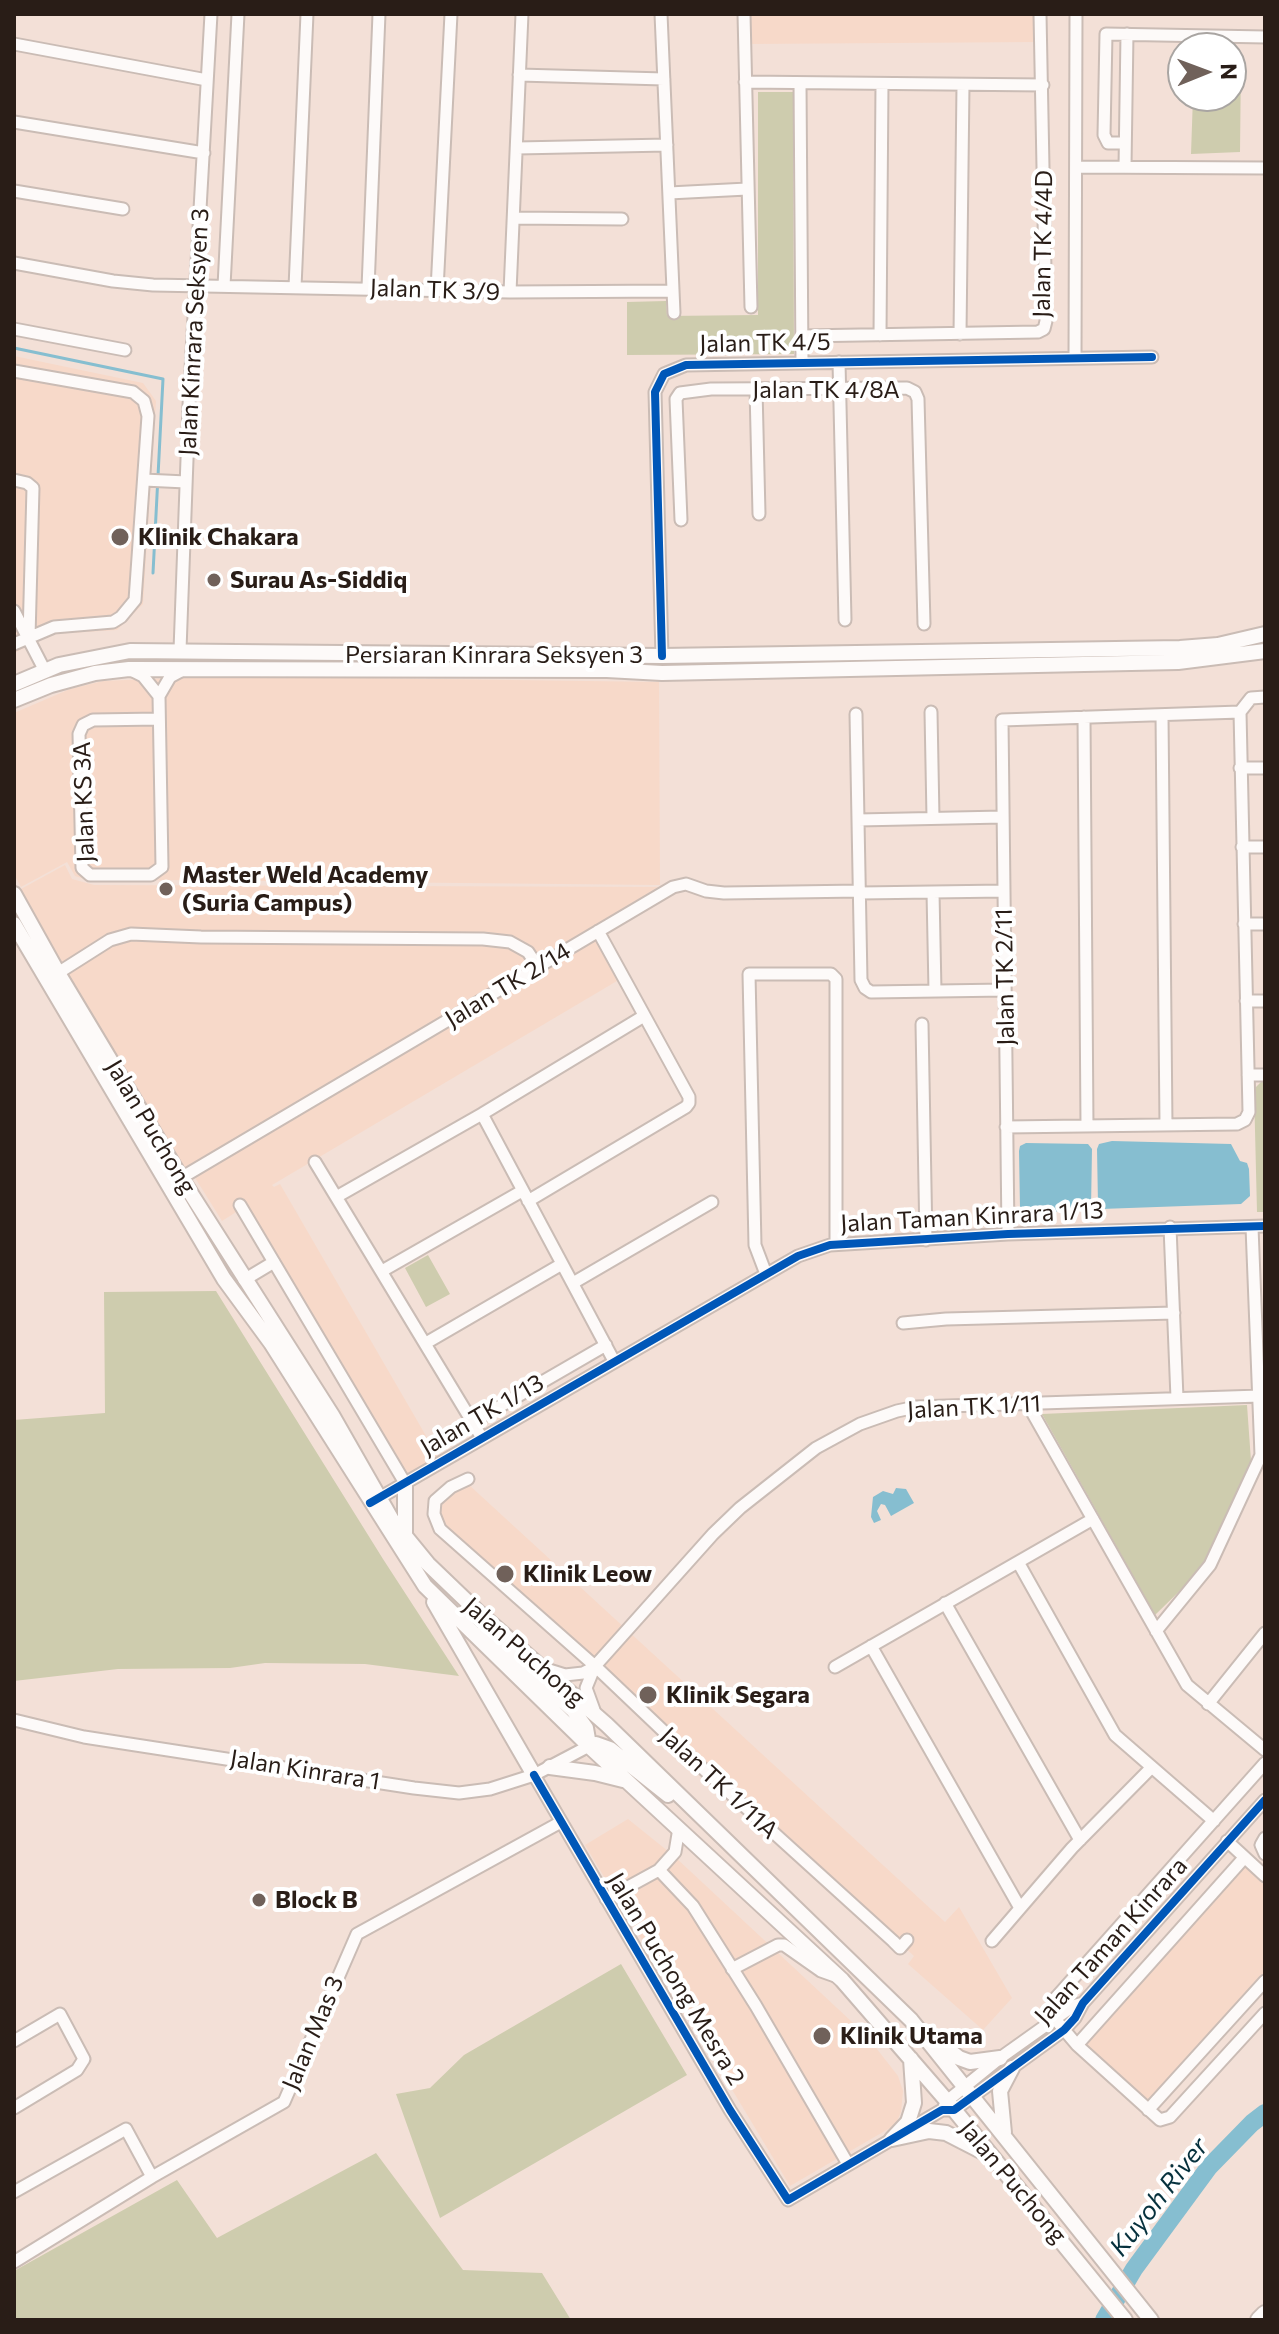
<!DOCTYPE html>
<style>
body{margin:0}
#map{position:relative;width:1279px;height:2334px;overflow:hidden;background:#f3e0d7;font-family:Commissioner,sans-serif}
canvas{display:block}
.frame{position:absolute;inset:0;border:16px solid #291d17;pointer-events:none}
.north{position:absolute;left:1167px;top:32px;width:80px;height:80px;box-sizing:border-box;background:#fff;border:2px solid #a9a5a2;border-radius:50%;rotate:89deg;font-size:22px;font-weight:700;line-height:32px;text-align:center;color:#291d17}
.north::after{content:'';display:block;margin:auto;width:28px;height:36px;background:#70615a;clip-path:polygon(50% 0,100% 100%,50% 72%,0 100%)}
</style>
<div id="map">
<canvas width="1279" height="2334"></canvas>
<div class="frame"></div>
<div class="north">N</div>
</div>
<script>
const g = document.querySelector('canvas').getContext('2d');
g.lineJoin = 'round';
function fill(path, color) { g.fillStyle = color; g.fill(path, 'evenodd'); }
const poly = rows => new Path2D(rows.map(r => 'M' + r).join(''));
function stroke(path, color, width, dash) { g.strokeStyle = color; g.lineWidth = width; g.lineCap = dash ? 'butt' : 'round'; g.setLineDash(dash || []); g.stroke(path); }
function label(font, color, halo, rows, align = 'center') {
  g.font = font + ' Commissioner,sans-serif'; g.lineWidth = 8; g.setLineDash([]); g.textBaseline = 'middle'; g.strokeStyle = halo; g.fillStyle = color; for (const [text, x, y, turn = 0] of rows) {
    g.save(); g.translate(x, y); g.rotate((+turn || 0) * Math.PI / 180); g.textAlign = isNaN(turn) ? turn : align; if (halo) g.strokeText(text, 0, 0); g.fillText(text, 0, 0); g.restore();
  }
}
fill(poly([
 [747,14,1037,14,1038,42,748,44],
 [14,356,143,383,156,401,143,604,117,630,54,634,14,653],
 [219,676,659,682,660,885,165,880,94,882,75,876,67,862,21,887,14,874,14,713,70,689,103,681],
 [65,865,72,879,94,885,662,887,591,931,617,981,272,1185,274,1187,280,1184,440,1460,406,1480,244,1207,222,1221,194,1176,186,1173,68,974,21,889],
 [468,1484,945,1922,959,1907,1012,1998,983,2030,908,1964,914,1956,443,1526,437,1514,438,1503,453,1490],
 [628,1819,674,1856,866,2035,898,2076,903,2091,901,2112,897,2121,890,2128,790,2186,585,1845],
 [1245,1864,1265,1882,1265,1975,1149,2104,1082,2045]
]), '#f7d9c9');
fill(poly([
 [1231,60,1241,60,1240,152,1191,154,1193,96,1231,96],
 [758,92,793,92,794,354,627,355,627,302,666,301,667,316,758,315],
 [1262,1081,1265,1081,1265,1212,1257,1212,1254,1089],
 [428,1255,450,1294,426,1307,405,1268],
 [216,1291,383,1559,459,1676,365,1664,265,1663,230,1668,118,1669,14,1681,14,1420,105,1413,104,1292],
 [1247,1405,1251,1461,1200,1571,1155,1615,1042,1414],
 [621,1964,687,2075,440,2218,396,2094,430,2088,464,2055],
 [376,2153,463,2270,542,2273,571,2320,14,2320,14,2271,177,2180,217,2238]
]), '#ceccae');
fill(poly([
 [1112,1141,1231,1144,1240,1161,1247,1163,1249,1169,1250,1196,1241,1204,1101,1209,1098,1204,1097,1149,1099,1144],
 [1026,1143,1088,1144,1092,1149,1091,1208,1087,1211,1024,1212,1020,1208,1019,1151,1020,1146],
 [896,1488,906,1489,914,1503,891,1516,885,1505,881,1504,877,1511,881,1520,874,1523,871,1517,873,1497,883,1491,893,1494]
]), '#86bed0');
stroke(poly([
 [14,348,163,379,153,573]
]), '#86bed0', 3);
stroke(poly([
 [1104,2320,1134,2269,1209,2167,1252,2123,1265,2113]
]), '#86bed0', 18);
const minor = poly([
 [661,14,674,313],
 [744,14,751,307],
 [14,44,207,80],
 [519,75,664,79],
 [745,82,1043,85],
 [800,83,802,362],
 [14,122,204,153],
 [1125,143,1108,143,1104,135,1106,34,1265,37],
 [517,148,667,145],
 [1076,167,1265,168],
 [1125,167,1127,34],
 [14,191,123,209],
 [669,193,747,189],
 [514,218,622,219],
 [14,263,113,281,153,285,510,292,673,291],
 [224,286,238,14],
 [295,287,307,14],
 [368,288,379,14],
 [437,290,451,14],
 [510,292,522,14],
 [14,329,125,350],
 [960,334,963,85],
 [880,335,882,84],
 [802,336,1038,332,1044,329,1046,321,1040,14],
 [1075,358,1076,14],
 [839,362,845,620],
 [14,371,133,392,144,401,148,416,135,600,121,617,113,622,54,627,14,644],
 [756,389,759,514],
 [14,480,27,483,33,488,29,637],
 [144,480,186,482],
 [681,520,676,399,680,393,711,389,907,388,915,392,918,399,924,624],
 [14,611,45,671],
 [180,650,189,405,211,14],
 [662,656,655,392,664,374,686,365,1152,357],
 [131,670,143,676,159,696],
 [931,712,933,818],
 [1240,712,1251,698,1265,697],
 [856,714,861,980,865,988,871,992,1005,990],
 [1162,715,1166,1125],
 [1084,717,1087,1126],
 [159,719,93,720,83,725,79,734,82,868,90,875,151,875,162,867,159,696,170,677,183,670],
 [1240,768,1265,768],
 [858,820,1003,817],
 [1242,847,1265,847],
 [933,892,935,991],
 [860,893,1004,891],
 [1244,924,1265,924],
 [58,973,110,940,131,934,201,937,483,939,510,942,528,952,538,967],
 [1246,1001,1265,1001],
 [922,1024,926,1240],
 [1248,1075,1265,1075],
 [482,1114,614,1361],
 [1006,1127,1237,1124,1245,1120,1249,1112,1240,712],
 [315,1162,482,1438],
 [181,1178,673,887,686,884,706,891,724,893,860,891],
 [338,1196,482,1114,644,1016],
 [528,1201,686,1107,689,1103,689,1097,598,931],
 [240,1205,405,1483],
 [1170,1227,1177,1398],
 [1008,1234,1002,720,1240,712],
 [382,1271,522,1191],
 [766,1274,755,1245,749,974,831,974,836,979,836,1244],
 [244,1280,274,1262],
 [573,1283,712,1202],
 [903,1323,946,1319,1174,1313],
 [426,1343,562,1264],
 [1027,1403,1187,1685,1265,1750],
 [473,1422,606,1345],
 [468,1479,451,1487,435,1501,434,1514,440,1529,595,1666,699,1765,893,1941,900,1948,907,1940],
 [374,1501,798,1256,830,1245,1008,1234,1265,1226],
 [1018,1562,1115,1735,1214,1821],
 [945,1603,1080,1840],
 [1156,1631,1210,1565,1261,1455,1252,1227],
 [871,1646,1020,1908],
 [835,1667,1093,1519],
 [546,1669,565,1675,583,1673,595,1667],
 [1208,1704,1265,1633],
 [594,1710,586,1688,595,1666,713,1534,740,1508,816,1448,860,1424,897,1411,916,1407,1260,1396],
 [14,1720,84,1737,414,1788,459,1793,490,1789,534,1775,589,1746],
 [534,1775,730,2110,788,2200,942,2110,954,2110,1064,2030,1075,2018,1083,2003,1265,1800],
 [1265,1838,1261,1845,1265,1854],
 [1227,1841,1265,1876],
 [659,1870,693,1906,756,2006,848,2164],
 [606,1899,659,1870,675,1852,679,1828],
 [992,1941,1072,1848,1151,1768],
 [732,1969,778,1945,784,1945,821,1971,835,1976],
 [1053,2001,1265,1763],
 [1055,2019,1077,2045,1160,2120,1170,2117,1265,2013],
 [14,2041,60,2014,84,2059,77,2070,14,2108],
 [1077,2045,1244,1858],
 [944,2107,947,2101,1000,2058,1073,2006,1083,2003],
 [1148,2110,1265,1981],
 [14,2192,126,2129,152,2177],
 [14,2262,152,2177,284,2102,357,1934,561,1822]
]);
const major = poly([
 [14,684,59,665,130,651,662,656,1180,648,1218,645,1265,634],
 [14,700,51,685,95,673,129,669,607,670,662,673,1178,662,1265,651],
 [14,894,58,973,181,1178,332,1415,392,1520,428,1564,478,1612,607,1725,911,2020,1151,2320],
 [14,924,224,1279,271,1343,425,1586,589,1746,842,1980,947,2101,1125,2320],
 [405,1483,405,1535],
 [434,1602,534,1775],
 [484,1631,573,1710,586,1728,589,1745],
 [590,1746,596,1744,610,1749,668,1795],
 [550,1767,595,1773,623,1780],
 [936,2040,959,2058,970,2062,1000,2058],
 [1004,2133,1000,2091,1012,2068],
 [892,2139,929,2131,946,2133,983,2152],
 [892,2139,908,2122,914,2103,911,2059]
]);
const highway = poly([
 [1259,2320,1265,2314]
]);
stroke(minor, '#cabcb5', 15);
stroke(major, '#cabcb5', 18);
stroke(highway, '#cabcb5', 20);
stroke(minor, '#fdfaf9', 11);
stroke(major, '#fdfaf9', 14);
stroke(highway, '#fdfaf9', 16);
stroke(poly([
 [662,656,655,392,664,374,686,365,1152,357],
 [370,1503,798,1256,830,1245,1008,1234,1265,1226],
 [534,1775,730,2110,788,2200,942,2110,954,2110,1064,2030,1075,2018,1083,2003,1265,1800]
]), '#0057b8', 8);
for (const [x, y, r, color] of [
 [120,537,10,"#70615a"],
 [214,580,8,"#70615a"],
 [166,889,8,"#70615a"],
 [505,1574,10,"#70615a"],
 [648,1695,10,"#70615a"],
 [259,1900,8,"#70615a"],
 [822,2036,10,"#70615a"]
]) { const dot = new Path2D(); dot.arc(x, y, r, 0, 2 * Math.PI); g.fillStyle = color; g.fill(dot); stroke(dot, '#fff', 3); }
label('24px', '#291d17', '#fff', [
 ["Jalan TK 4/4D",1043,244,-89],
 ["Jalan TK 3/9",435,290,2],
 ["Jalan Kinrara Seksyen 3",194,332,-87],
 ["Jalan TK 4/5",765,343,-1],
 ["Jalan TK 4/8A",826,390],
 ["Persiaran Kinrara Seksyen 3",494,655],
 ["Jalan KS 3A",84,802,-92],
 ["Jalan TK 2/11",1005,977,-91],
 ["Jalan TK 2/14",508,985,-31],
 ["Jalan Puchong",151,1127,59],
 ["Jalan Taman Kinrara 1/13",972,1217,-3],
 ["Jalan TK 1/11",974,1407,-3],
 ["Jalan TK 1/13",482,1415,-30],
 ["Jalan Puchong",524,1652,41],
 ["Jalan Kinrara 1",305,1770,9],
 ["Jalan TK 1/11A",719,1783,43],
 ["Jalan Taman Kinrara",1111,1941,-48],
 ["Jalan Puchong Mesra 2",676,1979,59],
 ["Jalan Mas 3",313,2033,-67],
 ["Jalan Puchong",1013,2182,50]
]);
label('bold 24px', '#291d17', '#fff', [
 ["Klinik Chakara",138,537],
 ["Surau As-Siddiq",230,580],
 ["Master Weld Academy",182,875],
 ["(Suria Campus)",182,903],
 ["Klinik Leow",523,1574],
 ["Klinik Segara",666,1695],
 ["Block B",275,1900],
 ["Klinik Utama",840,2036]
], 'left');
label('italic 26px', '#06313d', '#fff', [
 ["Kuyoh River",1159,2197,-52]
]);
</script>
